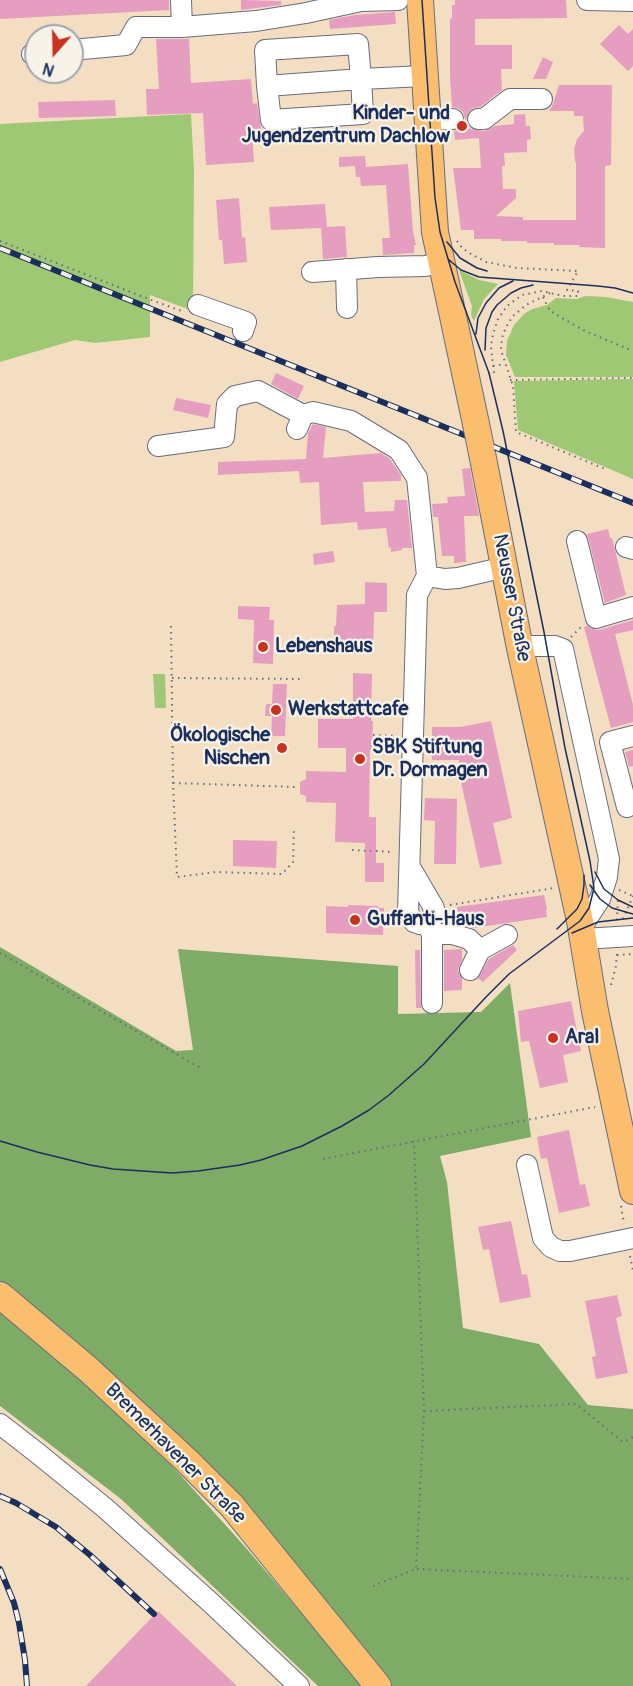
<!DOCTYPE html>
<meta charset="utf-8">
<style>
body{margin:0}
#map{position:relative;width:633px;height:1686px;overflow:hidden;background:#f3dec2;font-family:Pangolin,sans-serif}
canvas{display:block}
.north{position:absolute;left:24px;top:24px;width:60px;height:60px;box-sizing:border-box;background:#f7f3e8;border:2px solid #9fa5b1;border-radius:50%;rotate:200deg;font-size:16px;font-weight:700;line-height:24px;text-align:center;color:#1b2f5e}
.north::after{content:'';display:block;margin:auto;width:21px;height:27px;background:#c8321e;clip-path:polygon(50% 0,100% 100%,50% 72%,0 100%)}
</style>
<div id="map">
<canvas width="633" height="1686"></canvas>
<div class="north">N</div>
</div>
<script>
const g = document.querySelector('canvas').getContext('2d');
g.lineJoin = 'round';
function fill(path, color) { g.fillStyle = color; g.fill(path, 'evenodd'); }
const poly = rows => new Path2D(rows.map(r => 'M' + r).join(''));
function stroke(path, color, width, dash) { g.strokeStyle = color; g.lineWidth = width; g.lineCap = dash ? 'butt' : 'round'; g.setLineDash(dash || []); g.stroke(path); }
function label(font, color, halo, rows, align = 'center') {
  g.font = font + ' Pangolin,sans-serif'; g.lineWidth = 4.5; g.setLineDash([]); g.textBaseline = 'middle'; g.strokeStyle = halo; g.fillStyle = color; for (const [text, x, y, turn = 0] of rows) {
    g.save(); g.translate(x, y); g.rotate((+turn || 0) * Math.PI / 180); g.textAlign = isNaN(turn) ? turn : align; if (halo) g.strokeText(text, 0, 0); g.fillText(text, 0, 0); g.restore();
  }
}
fill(poly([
 [191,114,194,170,193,311,150,295,150,337,95,343,75,340,0,362,0,124],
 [459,270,479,280,498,284,484,299,474,321,471,315,472,306],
 [585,296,606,297,633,302,633,377,515,377,506,355,507,341,514,325,524,314,532,309,547,305,556,298,577,299],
 [633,379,633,479,518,430,514,381],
 [153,674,165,674,166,708,155,708]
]), '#9ec874');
fill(poly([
 [0,947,176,1051,193,1050,178,949,398,966,398,1014,481,1012,510,983,531,1137,440,1156,447,1182,463,1328,539,1344,588,1405,633,1409,633,1686,391,1686,270,1542,0,1284],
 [0,1312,84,1383,174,1468,247,1549,363,1686,318,1686,121,1499,0,1406]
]), '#7eac66');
fill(poly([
 [0,0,169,0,169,10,0,19],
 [241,0,281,1,281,5,241,10],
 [455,0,566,0,567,18,475,19,475,45,512,45,512,69,501,69,502,90,480,107,473,108,468,113,466,120,468,126,465,128,484,131,495,126,514,124,514,115,525,114,526,126,530,126,531,139,527,140,527,152,504,153,505,166,502,166,503,189,516,189,516,198,496,216,523,217,523,220,576,220,576,162,575,162,574,149,577,139,584,131,583,116,574,116,574,111,549,111,553,104,559,85,612,85,611,165,605,166,605,248,579,247,580,245,554,245,554,243,527,243,527,241,501,241,501,239,474,239,474,230,461,230,453,168,481,168,479,138,455,140,454,131,459,129,463,125,465,119,463,112,458,108,452,107,450,78,450,19,452,18,452,5,455,5],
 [395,12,396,24,330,29,329,20,355,15],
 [619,25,628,34,633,29,633,66,628,71,600,44],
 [156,39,189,39,191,83,251,79,253,104,257,103,262,134,252,134,254,162,206,165,203,113,147,115,146,89,159,89],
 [543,57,553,62,546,79,533,79],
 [115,100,116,116,39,118,38,102],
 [365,156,366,167,408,164,413,231,416,245,414,245,414,253,383,255,382,238,390,238,386,185,361,186,360,177,356,177,355,166,339,167,339,157],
 [239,198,242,238,245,237,247,262,224,264,222,240,219,240,216,200],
 [325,204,327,227,345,226,347,257,323,259,321,228,271,230,269,207],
 [276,373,304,386,298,399,271,384],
 [176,398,211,405,208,418,173,410],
 [313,424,326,427,323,458,381,453,390,459,401,475,401,481,363,482,365,512,394,511,395,500,407,500,412,548,402,548,402,550,391,552,391,547,389,548,386,528,358,530,357,522,321,525,319,482,300,483,299,471,218,475,218,462,306,459,308,433],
 [470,468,479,516,464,516,466,562,454,563,454,556,442,556,438,517,433,517,432,504,448,503,447,497,465,496,462,469],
 [608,529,610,538,612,538,626,595,605,603,587,534],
 [333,551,335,562,314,565,313,554],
 [365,582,387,583,387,612,374,612,373,654,334,653,334,626,336,626,337,605,365,604],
 [238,606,270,607,269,620,274,620,273,664,253,663,254,620,238,619],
 [633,620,633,630,615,634,633,705,633,722,611,728,584,627,587,626,592,629,599,630],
 [353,673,372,674,371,721,373,721,372,750,370,750,369,817,376,817,376,863,384,863,384,882,365,882,365,843,335,842,336,803,306,802,306,796,300,794,300,782,306,779,306,771,346,772,346,748,318,748,318,719,353,719],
 [273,684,287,684,285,736,271,736,272,716,265,716,266,704,272,704],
 [491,721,512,818,493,823,502,864,480,868,461,782,458,782,459,760,432,760,432,727,460,727],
 [633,750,633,766,629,767,625,752],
 [425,798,457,799,456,864,434,864,435,821,424,820],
 [233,840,277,841,276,868,233,866],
 [544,895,547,909,546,911,547,917,474,928,460,924,457,907],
 [348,905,378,906,378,908,384,908,383,935,326,933,326,906,348,907],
 [513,945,517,950,483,982,478,978,489,959],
 [462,949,462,960,458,970,462,978,462,990,444,991,444,950],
 [415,950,420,950,421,1008,416,1008],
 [571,1001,581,1051,563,1055,568,1082,540,1088,529,1041,521,1042,518,1011],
 [569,1130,580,1185,585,1184,590,1206,559,1213,547,1158,541,1159,537,1137],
 [511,1221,522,1275,527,1274,531,1297,500,1303,489,1249,483,1250,478,1227],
 [617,1295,622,1316,616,1318,628,1373,596,1379,592,1357,596,1356,585,1301],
 [158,1611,237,1686,86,1686]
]), '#e59dc0');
const minor = poly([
 [181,0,182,27],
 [587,0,633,1],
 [72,50,126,45,136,27,182,27,256,21,306,13,361,1,398,0],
 [32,54,36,53],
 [267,86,265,50,358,44,361,79,363,114,271,120,267,86,361,79,424,76],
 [478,119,484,119,510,99,542,99],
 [427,120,453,119],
 [346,269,347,308],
 [312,272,378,267,425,266,442,263],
 [198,305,246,322,243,331],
 [297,429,303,415,313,412,351,421,399,450,417,478,427,576,445,579,458,578,505,567],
 [158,446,224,437,227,404,235,396,258,391,303,415],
 [577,541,596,618,633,607],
 [626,547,633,549],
 [520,648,532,646,555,646,563,649,604,836,609,859,607,877,600,899,581,928],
 [627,807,610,742,633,736],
 [410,867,434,908,432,919,426,923,420,924,414,922,408,913,417,595,427,576],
 [426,923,432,934,432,1003],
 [432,934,452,934,469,939,480,950,470,970],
 [583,939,633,936],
 [480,950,507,935],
 [527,1165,543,1238,551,1247,560,1251,570,1251,633,1238],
 [0,1424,36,1452,105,1508,210,1602,299,1686]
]);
const major = poly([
 [420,0,435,232,476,424],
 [481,448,520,648,580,921,595,1011,633,1191],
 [0,1295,89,1370,187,1461,232,1506,378,1686]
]);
stroke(minor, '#676c81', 22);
stroke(major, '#676c81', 28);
stroke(poly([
 [0,241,154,301,182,311],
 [457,241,462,248,471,254,486,262,517,268,578,271,567,290,578,291,578,296,563,296,542,291,522,295,507,306,498,319,493,334,491,347,494,373,489,373,484,371],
 [550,293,526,305,513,316,506,327,502,338,501,350,513,386,516,432,605,469],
 [543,297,550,311,585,331,633,351],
 [493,366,505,364],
 [510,380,633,378],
 [171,626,173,783,177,877,216,872,282,874,293,862,294,827],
 [571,637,582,626],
 [172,678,300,679],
 [373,735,396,736],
 [173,783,296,787],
 [352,850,371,851],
 [376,851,394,852],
 [619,890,633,896],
 [450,905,554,888],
 [623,919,633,896],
 [617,920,618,899],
 [0,953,199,1067],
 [617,955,633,954],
 [611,985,616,966,617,953],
 [323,1159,595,1107],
 [621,1206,624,1224],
 [630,1256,633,1271],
 [424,1411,576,1404,623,1442,633,1437],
 [417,1569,633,1579],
 [373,1586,416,1569,424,1411,414,1141]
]), '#676c81', 2, [1.5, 4.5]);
stroke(minor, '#fff', 20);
stroke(major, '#fbbd6e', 26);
stroke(poly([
 [447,242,460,258,477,268,487,271],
 [448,259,461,270,479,277,598,286,615,288,633,293],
 [476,334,478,318,486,303,499,288,513,281],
 [485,350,486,328,492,312,497,305,511,293,521,288,533,285],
 [595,872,604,889,618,900,633,907],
 [590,885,600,899,612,908,633,914],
 [557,929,577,909,582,899,584,885,584,875],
 [572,933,598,922,633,918],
 [0,1141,37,1152,90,1165,113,1169,172,1173,198,1171,240,1165,261,1160,302,1146,342,1126,369,1110,389,1095,424,1064,486,997,509,974,580,921,589,908,594,888,590,861,565,748,544,632,503,431,489,373,455,282,440,232,435,198,422,0]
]), '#1b2f5e', 1.5);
const rail = poly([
 [0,248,633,503],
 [0,1496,16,1503,56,1527,90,1555,154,1614],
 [0,1569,14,1603,19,1623,25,1660,27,1686]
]);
stroke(rail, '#1b2f5e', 6);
stroke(rail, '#f7f3e8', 4, [11]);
const majorBridge = poly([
 [476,424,481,448]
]);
stroke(majorBridge, '#676c81', 28, []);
stroke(majorBridge, '#fbbd6e', 26);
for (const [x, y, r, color] of [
 [462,126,6,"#c8321e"],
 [263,647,6,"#c8321e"],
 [276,710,6,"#c8321e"],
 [282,748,6,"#c8321e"],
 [360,759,6,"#c8321e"],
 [355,920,6,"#c8321e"],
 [553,1038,6,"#c8321e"]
]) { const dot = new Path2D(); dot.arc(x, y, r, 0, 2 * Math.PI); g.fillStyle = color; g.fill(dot); stroke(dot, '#f7f3e8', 2); }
label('bold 20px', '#1b2f5e', '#f7f3e8', [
 ["Kinder- und",450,114,"right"],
 ["Jugendzentrum Dachlow",450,137,"right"],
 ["Lebenshaus",275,647],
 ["Werkstattcafe",288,710],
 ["Ökologische",270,736,"right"],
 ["Nischen",270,759,"right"],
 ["SBK Stiftung",372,748],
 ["Dr. Dormagen",372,771],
 ["Guffanti-Haus",367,920],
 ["Aral",565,1038]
], 'left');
label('20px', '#1b2f5e', '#f7f3e8', [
 ["Neusser Straße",511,598,79],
 ["Bremerhavener Straße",175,1454,45]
]);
</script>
